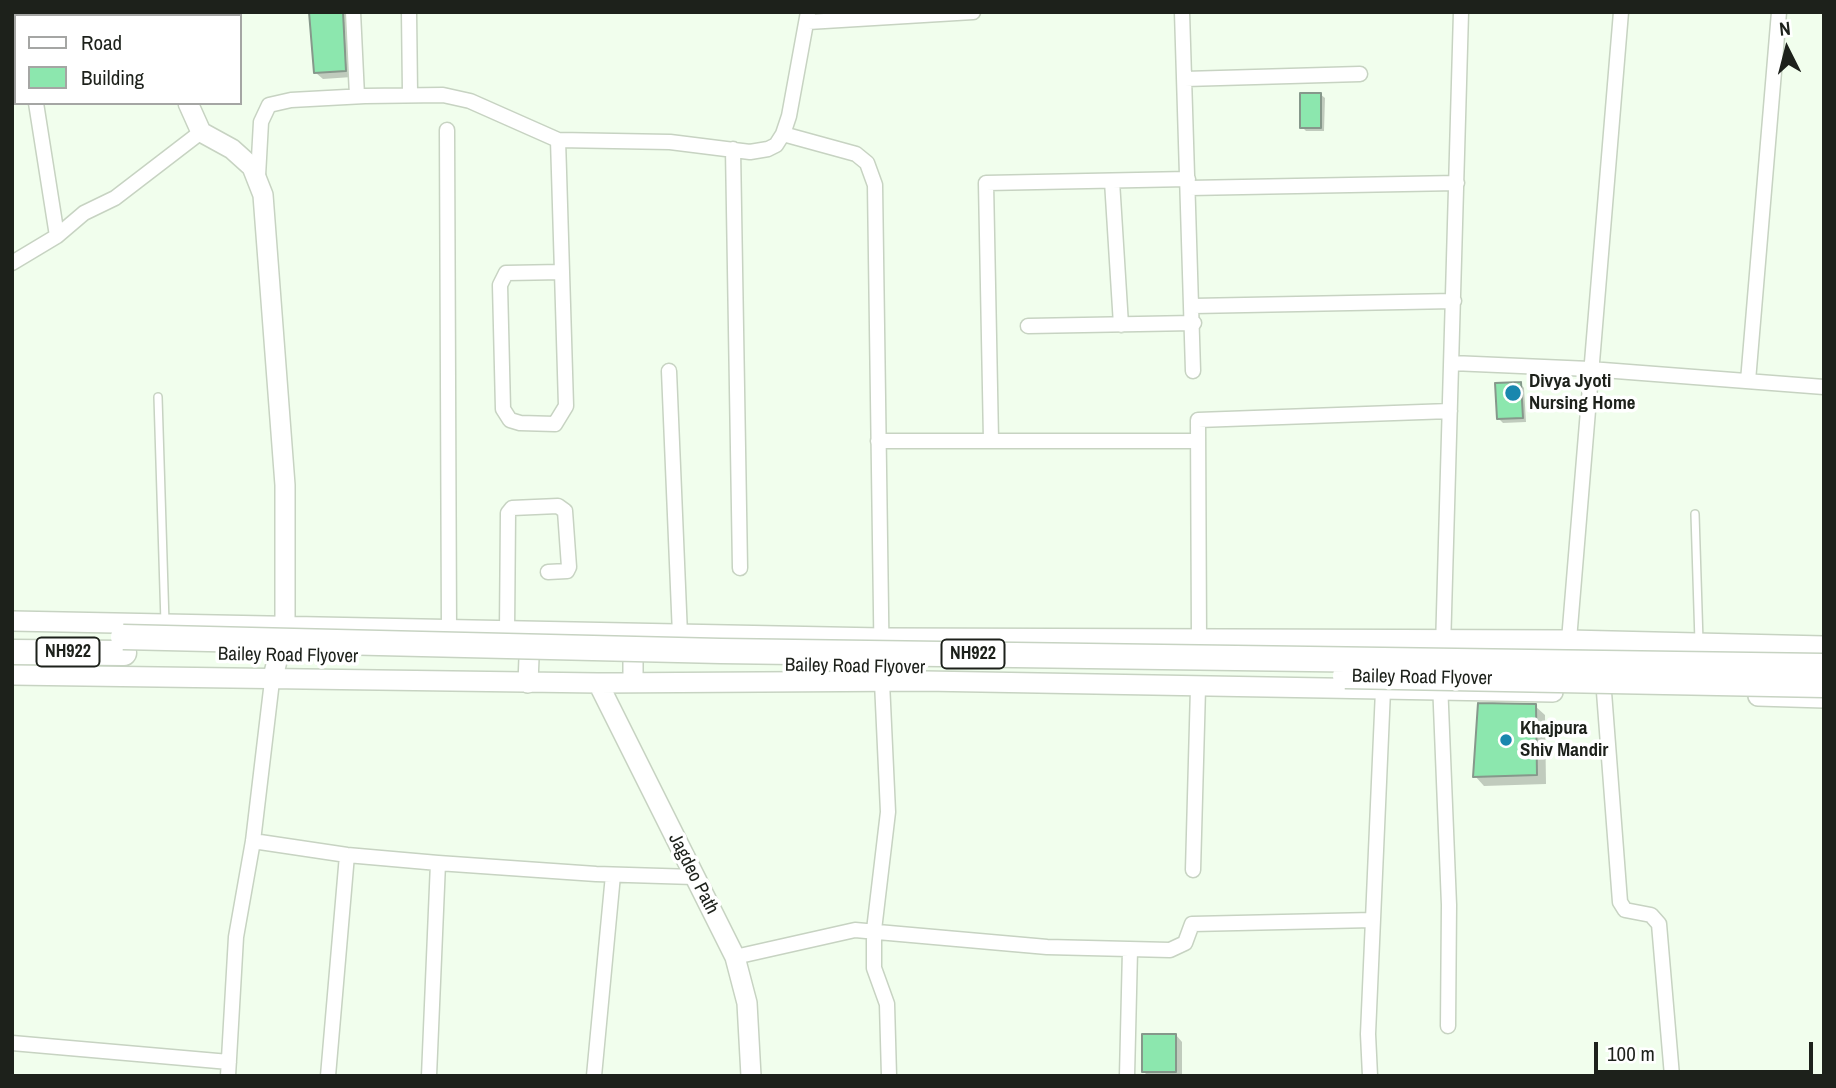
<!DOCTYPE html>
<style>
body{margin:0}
#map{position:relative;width:1836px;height:1088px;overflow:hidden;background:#f1feed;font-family:"Archivo Narrow",sans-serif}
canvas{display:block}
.frame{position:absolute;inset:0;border:14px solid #1d211b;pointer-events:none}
.legend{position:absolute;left:14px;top:14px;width:228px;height:91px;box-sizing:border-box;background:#fff;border:2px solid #a5a6a4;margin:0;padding:9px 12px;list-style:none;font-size:21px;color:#1d211b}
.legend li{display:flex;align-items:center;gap:14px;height:35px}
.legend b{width:35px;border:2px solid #a5a6a4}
.north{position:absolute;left:1752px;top:14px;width:70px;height:70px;-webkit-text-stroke:5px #fff;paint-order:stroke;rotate:354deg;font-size:19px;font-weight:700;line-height:28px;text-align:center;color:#1d211b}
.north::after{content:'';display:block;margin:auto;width:24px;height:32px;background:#1d211b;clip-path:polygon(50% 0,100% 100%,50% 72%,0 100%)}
.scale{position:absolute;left:1594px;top:1042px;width:219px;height:32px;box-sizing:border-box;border:4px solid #1d211b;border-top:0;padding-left:9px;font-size:21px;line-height:24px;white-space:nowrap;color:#1d211b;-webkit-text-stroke:5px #fff;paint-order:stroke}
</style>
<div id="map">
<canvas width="1836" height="1088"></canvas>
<div class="frame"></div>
<ul class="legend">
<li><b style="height:9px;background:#fff"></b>Road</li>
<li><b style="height:19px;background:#8ce7ae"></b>Building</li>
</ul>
<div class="north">N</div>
<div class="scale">100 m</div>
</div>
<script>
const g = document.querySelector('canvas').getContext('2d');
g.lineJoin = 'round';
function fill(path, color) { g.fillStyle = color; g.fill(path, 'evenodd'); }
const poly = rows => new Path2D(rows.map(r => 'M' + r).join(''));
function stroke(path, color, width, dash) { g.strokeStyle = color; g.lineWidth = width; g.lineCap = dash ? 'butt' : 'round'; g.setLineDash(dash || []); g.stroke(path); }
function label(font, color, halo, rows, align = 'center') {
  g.font = font + ' "Archivo Narrow",sans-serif'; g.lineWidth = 7; g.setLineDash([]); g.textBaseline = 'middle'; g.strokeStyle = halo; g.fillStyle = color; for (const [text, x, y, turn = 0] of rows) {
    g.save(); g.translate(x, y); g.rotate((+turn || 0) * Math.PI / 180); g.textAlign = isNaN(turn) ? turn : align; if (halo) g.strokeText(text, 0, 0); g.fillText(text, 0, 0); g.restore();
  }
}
fill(poly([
 [311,12,350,12,352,77,323,79,316,73],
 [1320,94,1325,98,1324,131,1306,131,1302,127],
 [1520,383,1524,388,1526,422,1503,423,1499,419],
 [1535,706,1545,715,1546,784,1484,786,1475,776],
 [1176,1035,1182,1042,1182,1076,1148,1076,1143,1071]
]), '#0003');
const building = poly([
 [309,12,343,12,346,71,314,73,309,12],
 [1300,93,1321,93,1321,128,1300,128,1300,93],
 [1521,382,1523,418,1497,419,1495,383,1521,382],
 [1478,703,1536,704,1537,775,1473,777,1478,703],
 [1142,1034,1176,1034,1176,1072,1142,1072,1142,1034]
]);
fill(building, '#8ce7ae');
stroke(building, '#86988b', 2);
const lane = poly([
 [158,397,165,623],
 [1695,514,1699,642]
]);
const street = poly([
 [353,12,357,96],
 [409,12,410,93],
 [1182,12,1193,371],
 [808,22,973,12],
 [12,26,16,26],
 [1185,79,1360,74],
 [36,103,57,236],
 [447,130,449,631],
 [783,134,856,154,867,163,875,185,882,682,888,812,874,930,874,968,887,1004,889,1076],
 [558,140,559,172,562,272,566,406,555,424,520,423,510,420,503,409,500,285,506,273,562,272],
 [733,149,740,568],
 [258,176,261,122,269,105,291,100,365,96,443,95,470,101,558,140,670,142,750,152,768,149,776,145,783,134,789,116,808,12],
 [1112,181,1121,325],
 [1189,188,1457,183],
 [12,263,57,236,84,213,115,198,201,132],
 [1193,306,1454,301],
 [1028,326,1194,323],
 [1452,363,1590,369,1824,387],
 [669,371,680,635],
 [1748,381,1779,12],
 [991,440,986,183,1188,179],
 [878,441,1197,441],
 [507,632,508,513,512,508,558,506,565,511,569,567,567,571,548,572],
 [1569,640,1621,12],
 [1199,641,1198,420,1450,411],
 [1443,648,1461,12],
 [1440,682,1449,905,1448,1026],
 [1604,692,1620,902,1625,910,1651,915,1659,924,1672,1076],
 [253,841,347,855,438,863,596,874,694,877],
 [1193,870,1198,688],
 [735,957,855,930,1047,947,1170,950,1185,943,1192,924,1373,920],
 [12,1043,229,1062],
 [228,1076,236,937,253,841,272,681],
 [328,1076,347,855],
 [429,1076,438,863],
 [594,1076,613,875],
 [1127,1076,1130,950],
 [1370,1076,1368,1034,1383,690]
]);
const secondary = poly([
 [188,16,188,12],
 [188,103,201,132,232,149,252,167,263,195,285,485,285,629,272,681],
 [12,621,881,638,1569,640,1824,646],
 [12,675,598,683,924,681,1553,692],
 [528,683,530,633],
 [598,683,735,957,747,1003,751,1076],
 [633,683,633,635],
 [1758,696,1824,698]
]);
const highway = poly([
 [12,652,124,653]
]);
stroke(lane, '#c7d3c2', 10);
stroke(street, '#c7d3c2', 17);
stroke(secondary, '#c7d3c2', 22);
stroke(highway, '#c7d3c2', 27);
stroke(lane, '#fff', 7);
stroke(street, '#fff', 14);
stroke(secondary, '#fff', 19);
stroke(highway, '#fff', 24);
const highwayBridge = poly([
 [123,637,721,651,1824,666],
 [1345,676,1824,685]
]);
stroke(highwayBridge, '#c7d3c2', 27, []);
stroke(highwayBridge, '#fff', 24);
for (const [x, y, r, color] of [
 [1513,393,9,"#1987ae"],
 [1506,740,7,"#1987ae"]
]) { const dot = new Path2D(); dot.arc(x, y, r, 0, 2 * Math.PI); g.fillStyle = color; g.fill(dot); stroke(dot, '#fff', 2.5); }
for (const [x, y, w] of [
 [68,652,63],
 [973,654,63]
]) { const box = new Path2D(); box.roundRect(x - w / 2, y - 14.5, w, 29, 5); g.fillStyle = '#fff'; g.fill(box); stroke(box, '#1d211b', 2); }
label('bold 18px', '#1d211b', null, [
 ["NH922",68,652],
 ["NH922",973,654]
]);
label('bold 19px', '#1d211b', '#fff', [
 ["Divya Jyoti",1529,382],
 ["Nursing Home",1529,404],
 ["Khajpura",1520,729],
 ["Shiv Mandir",1520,751]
], 'left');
label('19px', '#1d211b', '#fff', [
 ["Bailey Road Flyover",288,656,1],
 ["Bailey Road Flyover",855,667,1],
 ["Bailey Road Flyover",1422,678,1],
 ["Jagdeo Path",693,874,63]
]);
</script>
